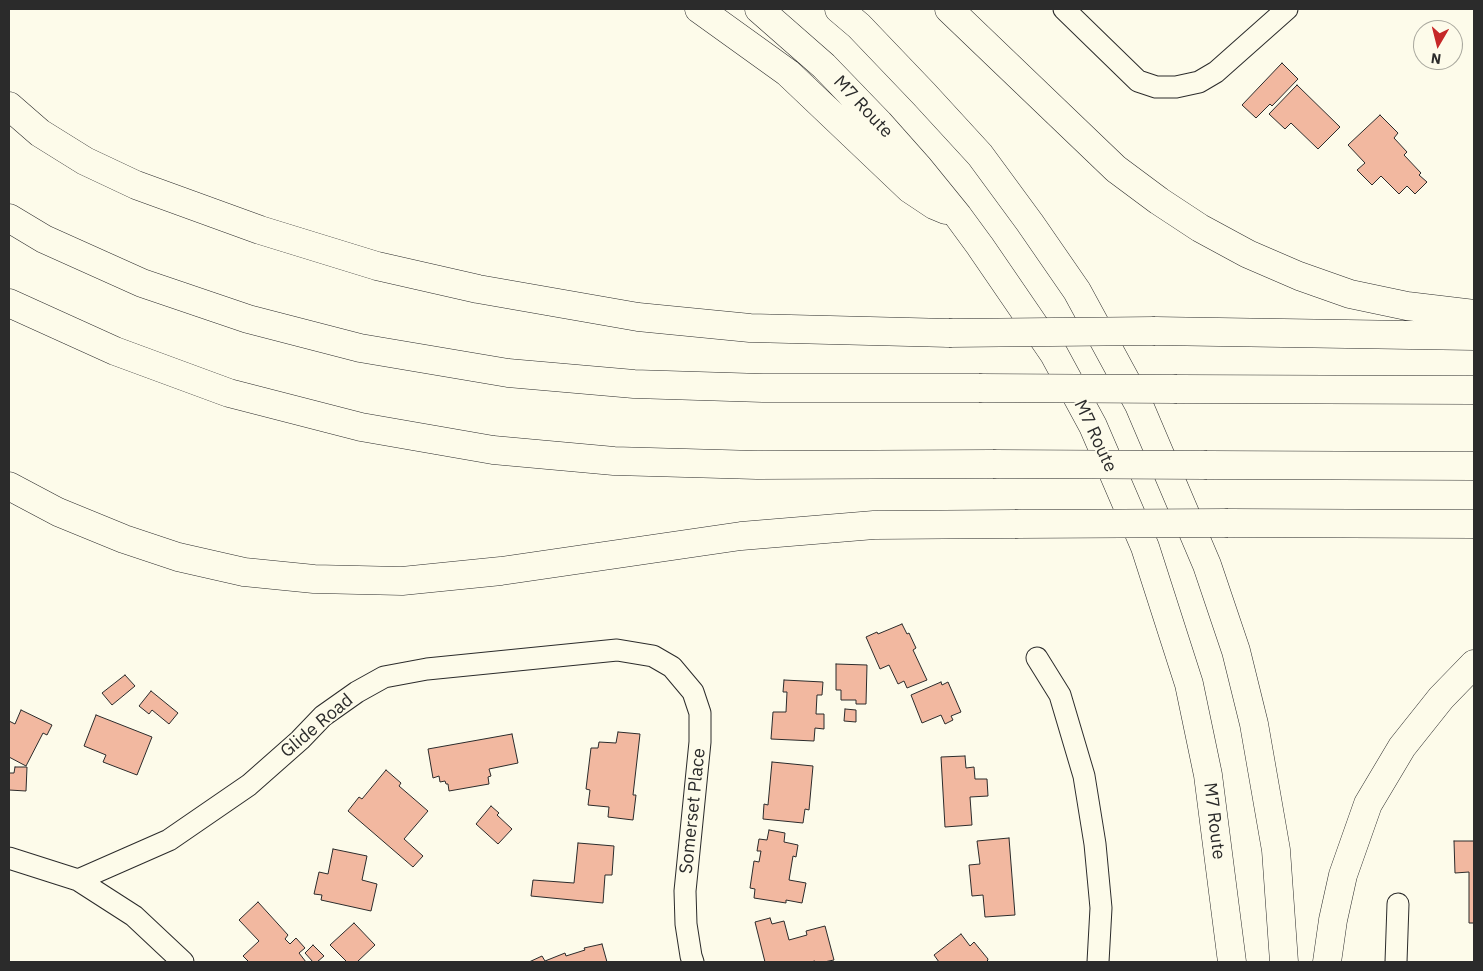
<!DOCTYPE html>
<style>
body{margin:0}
#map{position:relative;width:1483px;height:971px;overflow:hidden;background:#fdfbea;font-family:"IBM Plex Sans",sans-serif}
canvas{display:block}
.frame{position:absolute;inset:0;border:10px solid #2b2b2b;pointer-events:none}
.north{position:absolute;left:1413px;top:20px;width:50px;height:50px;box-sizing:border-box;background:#fdfbea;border:1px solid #a9a89e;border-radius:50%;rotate:188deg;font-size:14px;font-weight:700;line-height:20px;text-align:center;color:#2b2b2b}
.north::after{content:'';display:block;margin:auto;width:18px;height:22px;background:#c62828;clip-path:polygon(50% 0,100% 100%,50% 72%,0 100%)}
</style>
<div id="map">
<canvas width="1483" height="971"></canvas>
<div class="frame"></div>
<div class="north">N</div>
</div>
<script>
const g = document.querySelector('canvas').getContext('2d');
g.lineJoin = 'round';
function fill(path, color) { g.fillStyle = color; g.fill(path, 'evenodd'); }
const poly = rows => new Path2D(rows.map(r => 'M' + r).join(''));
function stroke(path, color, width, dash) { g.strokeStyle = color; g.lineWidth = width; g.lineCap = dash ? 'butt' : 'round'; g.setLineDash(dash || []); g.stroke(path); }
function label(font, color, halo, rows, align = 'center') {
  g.font = font + ' "IBM Plex Sans",sans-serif'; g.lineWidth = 4; g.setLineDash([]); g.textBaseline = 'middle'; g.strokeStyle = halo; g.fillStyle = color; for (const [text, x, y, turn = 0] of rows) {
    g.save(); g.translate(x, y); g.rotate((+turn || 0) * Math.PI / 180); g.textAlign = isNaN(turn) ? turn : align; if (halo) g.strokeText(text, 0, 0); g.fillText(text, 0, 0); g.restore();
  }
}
const building = poly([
 [1282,63,1298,79,1272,106,1270,104,1256,118,1242,105,1282,63],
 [1297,85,1340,127,1318,149,1291,123,1285,129,1269,114,1297,85],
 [1380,115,1398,133,1394,138,1407,152,1404,155,1421,173,1419,175,1427,182,1415,194,1407,186,1399,194,1381,176,1372,185,1357,170,1365,163,1348,145,1380,115],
 [902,624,907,634,909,633,916,648,913,650,927,680,907,688,904,681,898,684,889,665,880,669,866,637,877,632,878,634,902,624],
 [836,664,867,665,866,704,856,704,856,700,841,700,841,690,836,690,836,664],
 [125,675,135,686,112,705,102,693,125,675],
 [784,680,823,682,822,695,817,695,816,714,824,714,824,729,815,728,814,741,771,739,773,712,786,712,787,692,783,692,784,680],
 [941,682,942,685,948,682,961,712,951,716,953,720,945,724,941,715,922,723,911,695,941,682],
 [151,691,178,713,169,724,152,710,149,714,139,706,151,691],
 [845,709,856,710,856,722,844,721,845,709],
 [21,710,52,725,47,735,43,733,26,766,9,757,9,721,15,724,21,710],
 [96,715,152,737,137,775,103,762,106,755,84,746,96,715],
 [618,732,640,734,633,795,636,795,633,820,608,817,609,807,588,805,590,790,586,789,591,748,598,748,599,742,616,743,618,732],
 [512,734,518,763,489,769,491,776,488,777,489,784,449,791,448,784,446,784,445,781,440,782,439,776,433,778,428,749,512,734],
 [965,756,966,768,974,767,975,779,987,779,988,796,970,797,972,825,945,827,941,757,965,756],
 [772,762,813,766,809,810,805,809,803,823,763,819,764,804,768,805,772,762],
 [15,767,27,767,26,791,9,790,9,773,14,773,15,767],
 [386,770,401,783,399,786,428,811,404,839,423,856,413,867,348,811,359,797,362,799,386,770],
 [491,806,499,813,497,815,512,829,498,844,476,824,491,806],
 [769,830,785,833,784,842,798,845,796,857,793,856,789,880,806,883,802,903,786,900,786,903,754,898,755,889,750,888,754,861,759,862,761,851,757,851,759,839,767,840,769,830],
 [1009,838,1015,915,985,917,983,895,972,896,969,865,980,864,977,841,1009,838],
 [1454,841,1474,841,1474,923,1469,923,1469,872,1455,873,1454,841],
 [578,843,614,846,612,875,605,875,603,903,531,896,533,880,574,883,578,843],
 [333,849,367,856,362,880,377,884,371,911,321,900,322,895,314,894,319,872,328,874,333,849],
 [258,902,288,935,285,939,290,944,296,938,305,948,299,953,306,962,249,962,243,956,259,941,239,920,258,902],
 [770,918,772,924,784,921,789,940,807,935,806,931,825,926,834,960,824,962,815,962,815,961,810,962,765,962,755,922,770,918],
 [354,923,375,945,357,962,347,962,330,945,354,923],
 [961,934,970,946,974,942,988,959,987,962,939,962,934,955,961,934],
 [602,944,607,962,529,962,542,956,545,961,565,953,566,956,585,950,584,948,602,944],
 [313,945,324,956,317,962,313,962,305,953,313,945]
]);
fill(building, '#f2b8a0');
stroke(building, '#2b2b2b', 1);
const street = poly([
 [1064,9,1138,81,1156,87,1176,87,1199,82,1216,72,1287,9],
 [1037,658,1060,695,1084,776,1095,844,1101,908,1098,962],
 [9,858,78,880,134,916,183,962],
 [78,880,169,840,249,785,300,740,323,716,357,692,384,677,427,669,617,650,653,656,672,667,693,692,700,713,700,742,685,891,686,924,691,956,693,962],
 [1396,962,1398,904]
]);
const highway = poly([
 [699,9,788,73,910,189,934,205,946,210],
 [759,9,824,66,879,123,919,168,958,216,980,246,1054,354,1093,426,1145,547,1189,684,1208,775,1232,962],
 [839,9,859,26,924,94,980,155,1030,223,1077,291,1139,405,1207,565,1236,651,1254,724,1276,850,1284,962],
 [949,9,1116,169,1159,201,1200,228,1248,254,1299,276,1350,294,1407,306,1474,314],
 [9,106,40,133,85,161,136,185,260,230,377,266,478,289,638,317,750,328,949,333],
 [9,218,44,239,142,283,248,319,360,348,508,373,634,384,763,388,979,388],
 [9,303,115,351,229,393,361,427,493,450,614,461,757,465,993,464],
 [1155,331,1474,336],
 [1177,389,1474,390],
 [1207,465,1474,466],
 [9,486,58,512,124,539,178,557,244,572,314,579,402,581,501,571,741,536,874,525,1015,524],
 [1228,523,1474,524],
 [1327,962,1333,920,1343,875,1368,804,1402,747,1441,698,1474,664]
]);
stroke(street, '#2b2b2b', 23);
stroke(highway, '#2b2b2b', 29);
stroke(street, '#fdfbea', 21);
stroke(highway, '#fdfbea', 28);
const highwayBridge = poly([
 [949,333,1155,331],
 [979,388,1177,389],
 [993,464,1207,465],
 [1015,524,1228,523]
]);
stroke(highwayBridge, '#2b2b2b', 29, []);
stroke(highwayBridge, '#fdfbea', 28);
label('18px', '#2b2b2b', '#fdfbea', [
 ["M7 Route",863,107,47],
 ["M7 Route",1095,436,65],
 ["Glide Road",317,726,-40],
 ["Somerset Place",693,811,-84],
 ["M7 Route",1214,821,83]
]);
</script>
